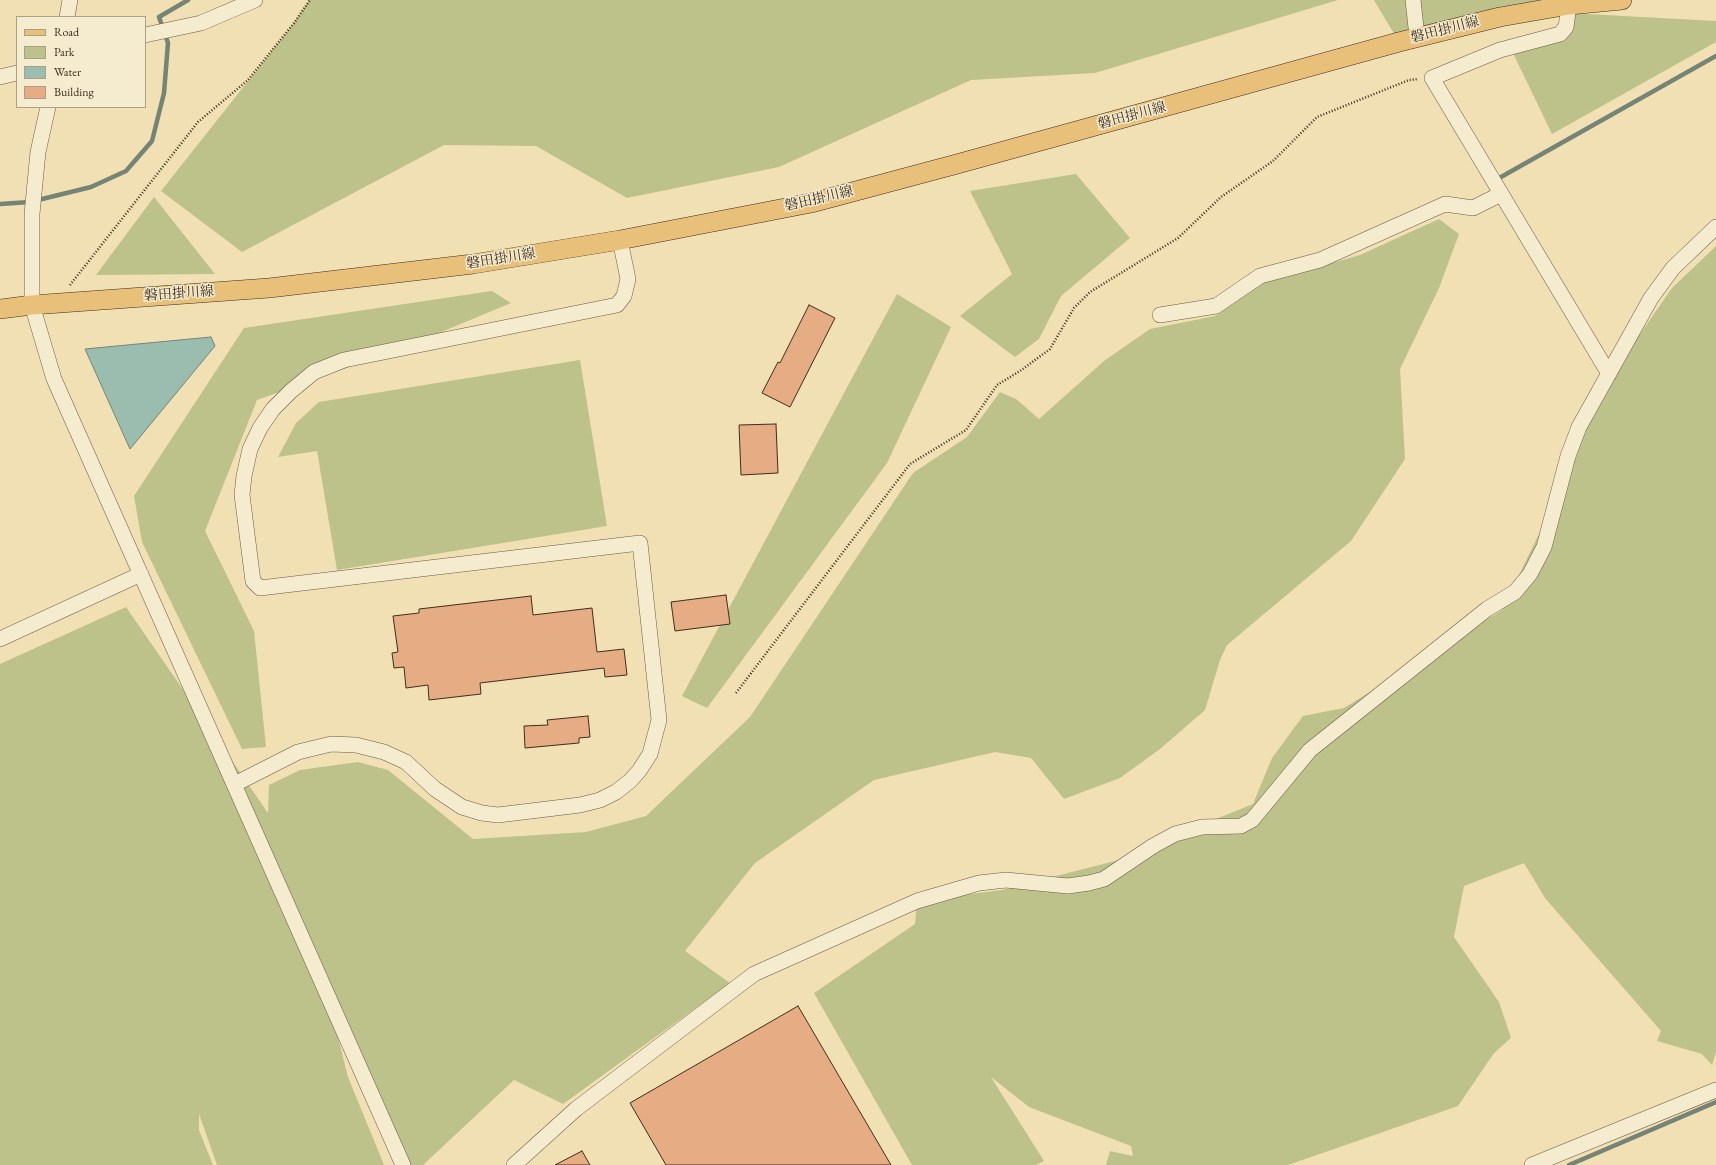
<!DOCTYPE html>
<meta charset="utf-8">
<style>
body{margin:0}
#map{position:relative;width:1716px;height:1165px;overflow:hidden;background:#f0e0b4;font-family:"EB Garamond",serif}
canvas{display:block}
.legend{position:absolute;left:16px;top:16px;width:130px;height:92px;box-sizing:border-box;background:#f5ebce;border:1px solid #ac9f87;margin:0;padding:5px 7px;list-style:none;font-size:12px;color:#3e2e1d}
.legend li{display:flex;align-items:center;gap:8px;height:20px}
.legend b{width:20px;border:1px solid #ac9f87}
</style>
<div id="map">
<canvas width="1716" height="1165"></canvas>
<ul class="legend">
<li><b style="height:5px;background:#e8c07a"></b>Road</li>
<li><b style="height:11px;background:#bdc18a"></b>Park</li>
<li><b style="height:11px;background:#9abdaf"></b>Water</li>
<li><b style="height:11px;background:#e6ac83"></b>Building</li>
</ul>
</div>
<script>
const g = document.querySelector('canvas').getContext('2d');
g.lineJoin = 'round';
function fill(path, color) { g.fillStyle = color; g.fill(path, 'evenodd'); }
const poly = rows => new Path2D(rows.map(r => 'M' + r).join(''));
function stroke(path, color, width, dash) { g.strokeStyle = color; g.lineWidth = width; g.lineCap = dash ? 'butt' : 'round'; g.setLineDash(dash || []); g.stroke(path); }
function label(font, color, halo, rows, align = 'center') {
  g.font = font + ' "EB Garamond","Noto Serif JP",serif'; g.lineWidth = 3; g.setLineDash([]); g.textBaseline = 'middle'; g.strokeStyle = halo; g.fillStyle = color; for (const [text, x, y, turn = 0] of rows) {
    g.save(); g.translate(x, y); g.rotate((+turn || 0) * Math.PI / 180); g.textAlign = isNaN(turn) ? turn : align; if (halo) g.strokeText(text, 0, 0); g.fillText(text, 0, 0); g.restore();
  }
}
fill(poly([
 [309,0,1338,0,1095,73,971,80,779,167,627,198,536,146,444,145,242,252,161,191,294,23],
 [1374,0,1560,0,1399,42],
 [1568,13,1716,21,1716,42,1552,134,1510,47,1560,34],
 [1076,174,1130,238,1061,296,1039,339,1015,357,960,316,1012,274,970,191],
 [154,197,215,274,96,275],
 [1439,219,1459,234,1439,288,1400,369,1405,459,1351,541,1227,645,1220,660,1205,710,1160,749,1120,778,1064,799,1031,758,995,752,874,780,755,863,685,951,730,983,563,1104,514,1080,423,1165,403,1165,342,1008,329,1002,348,1077,384,1165,217,1165,199,1114,199,1130,213,1165,0,1165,0,664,126,607,268,813,269,785,300,770,358,762,388,770,473,839,586,832,646,816,750,717,913,473,967,437,1000,392,1016,399,1039,419,1104,361,1150,329,1215,316,1265,282,1360,255],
 [1716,246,1716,1052,1712,1065,1702,1054,1657,1041,1661,1031,1545,898,1524,863,1464,886,1454,937,1499,1002,1511,1038,1494,1053,1458,1106,1288,1165,1106,1165,1110,1151,1133,1156,1131,1146,1029,1107,991,1077,1044,1161,1036,1165,912,1165,814,993,915,924,917,901,1002,890,1138,855,1162,841,1253,804,1272,758,1303,716,1344,708,1502,610,1556,499,1597,396,1672,288],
 [492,291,511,303,403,348,257,400,205,531,254,631,266,747,242,749,142,542,134,496,244,328],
 [897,294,951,327,887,463,707,708,682,696],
 [580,360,607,526,337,570,317,451,278,457,296,423,319,402]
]), '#bdc18a');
const water = poly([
 [211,337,215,346,130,449,85,349,211,337]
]);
fill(water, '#9abdaf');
stroke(water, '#758475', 1);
stroke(poly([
 [1501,177,1716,56],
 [0,204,30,202,91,187,126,171,152,141,164,93,168,43,159,17,188,0],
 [1569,1165,1716,1102]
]), '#758475', 4.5);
const building = poly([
 [809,305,835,318,790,407,762,393,778,362,780,363,809,305],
 [776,424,778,473,741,475,739,425,776,424],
 [726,595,730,624,675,631,671,602,726,595],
 [531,596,533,615,592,608,597,652,624,649,627,675,605,677,604,668,480,683,481,694,429,700,428,685,406,688,404,667,394,668,392,653,398,652,393,616,419,613,419,609,531,596],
 [588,716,590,737,579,738,579,743,525,748,524,726,548,725,547,720,588,716],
 [798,1006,891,1165,666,1165,630,1103,798,1006],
 [582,1151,590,1165,555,1165,582,1151]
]);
fill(building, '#e6ac83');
stroke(building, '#3e2e1d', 1);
const minor = poly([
 [1413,0,1417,37],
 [1569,5,1566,27,1560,34,1500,50,1432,78,1609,374],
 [67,17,70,0],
 [145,35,201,23,255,0],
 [0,77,17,73],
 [48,107,38,152,32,214,32,305,54,379,403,1165],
 [1160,315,1216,306,1260,276,1320,260,1445,204,1473,208,1501,194],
 [0,639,141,574],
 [235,784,298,752,331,744,356,745,384,752,406,762,435,789,462,807,482,813,498,815,580,805,600,800,616,792,630,781,639,771,650,754,659,720,640,543,260,588,253,581,242,495,244,476,250,449,260,428,273,409,291,391,314,372,344,360,617,305,624,296,628,279,620,240],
 [514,1165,576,1109,754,974,917,901,979,883,1006,880,1068,886,1089,883,1104,879,1153,846,1175,834,1202,827,1241,826,1252,820,1310,750,1487,609,1515,592,1530,574,1544,547,1568,456,1579,427,1651,298,1673,268,1716,227],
 [1532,1165,1716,1090]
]);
const major = poly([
 [0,309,32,305,269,288,473,264,620,240,811,203,957,164,1399,42,1500,17,1569,5,1622,0]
]);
stroke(minor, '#6a5a43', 16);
stroke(major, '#3e2e1d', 20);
stroke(poly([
 [70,285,198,122,248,80,294,23,310,0],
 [736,693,910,464,966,430,997,385,1020,371,1050,349,1074,308,1090,292,1178,238,1221,197,1273,161,1317,117,1409,80,1418,79]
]), '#3e2e1d', 2.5, [1, 2]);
stroke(minor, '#f5ebce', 15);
stroke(major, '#e8c07a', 19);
label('14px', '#3e2e1d', '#f5ebce', [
 ["磐田掛川線",1445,30,-14],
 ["磐田掛川線",1132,116,-15],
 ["磐田掛川線",819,199,-13],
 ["磐田掛川線",501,259,-9],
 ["磐田掛川線",179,294,-4]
]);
</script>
